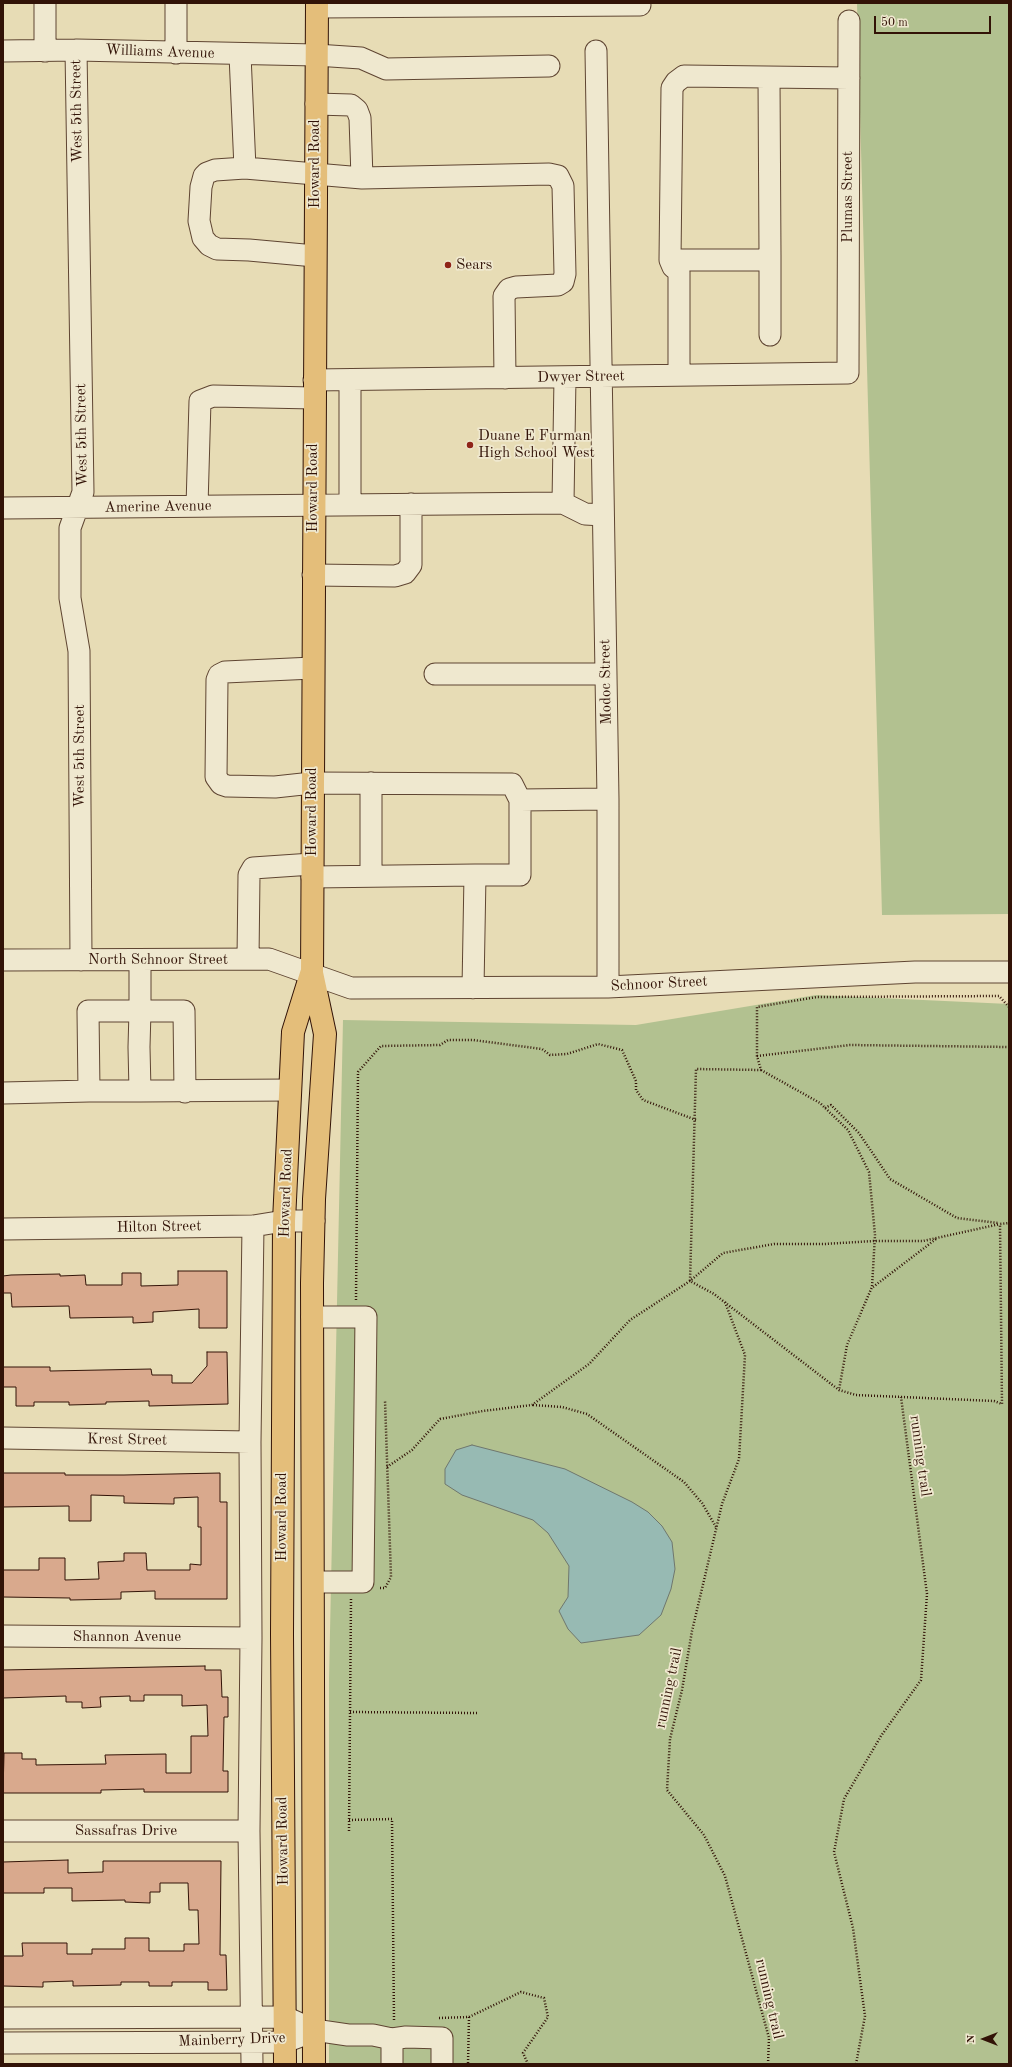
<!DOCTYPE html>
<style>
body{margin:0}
#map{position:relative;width:1012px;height:2067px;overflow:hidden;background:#e7dcb5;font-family:"Old Standard TT",serif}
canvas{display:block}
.frame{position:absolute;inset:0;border:4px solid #321307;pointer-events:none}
.north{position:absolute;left:964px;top:2019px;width:40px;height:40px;-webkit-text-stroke:3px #efe8cf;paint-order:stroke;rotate:270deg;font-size:11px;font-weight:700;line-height:16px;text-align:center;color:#321307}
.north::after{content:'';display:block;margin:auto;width:14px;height:18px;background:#321307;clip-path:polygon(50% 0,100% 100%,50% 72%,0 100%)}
.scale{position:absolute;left:874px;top:16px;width:117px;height:18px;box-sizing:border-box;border:2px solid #321307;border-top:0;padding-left:5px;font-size:12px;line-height:14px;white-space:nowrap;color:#321307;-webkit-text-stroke:3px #efe8cf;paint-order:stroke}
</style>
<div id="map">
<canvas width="1012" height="2067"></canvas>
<div class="frame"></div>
<div class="north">N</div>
<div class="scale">50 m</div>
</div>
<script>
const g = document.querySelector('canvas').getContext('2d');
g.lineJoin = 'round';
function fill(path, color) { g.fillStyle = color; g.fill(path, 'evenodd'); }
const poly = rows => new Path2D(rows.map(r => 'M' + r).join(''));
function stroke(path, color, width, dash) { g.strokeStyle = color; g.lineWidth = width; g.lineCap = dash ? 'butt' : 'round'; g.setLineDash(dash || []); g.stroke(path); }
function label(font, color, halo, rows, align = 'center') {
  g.font = font + ' "Old Standard TT",serif'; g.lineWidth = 3.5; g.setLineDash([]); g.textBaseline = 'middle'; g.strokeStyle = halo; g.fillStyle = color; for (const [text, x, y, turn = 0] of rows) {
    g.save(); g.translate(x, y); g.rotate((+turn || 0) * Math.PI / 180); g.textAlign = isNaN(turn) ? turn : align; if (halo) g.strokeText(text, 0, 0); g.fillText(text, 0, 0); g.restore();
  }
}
fill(poly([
 [857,3,1009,3,1009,914,882,915],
 [816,995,1009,1004,1009,2064,329,2064,329,1679,343,1020,636,1025]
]), '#b2c190');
const water = poly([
 [472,1445,565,1469,632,1502,648,1512,662,1526,672,1542,675,1569,671,1589,661,1615,639,1635,581,1643,568,1629,559,1611,568,1597,569,1566,548,1533,533,1520,462,1495,445,1484,445,1469,456,1450,472,1445]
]);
fill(water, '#97bab3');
stroke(water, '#6f776e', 1);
const building = poly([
 [178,1271,227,1271,227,1328,199,1328,199,1309,153,1312,153,1322,133,1323,133,1317,70,1318,69,1306,12,1307,11,1293,3,1293,3,1276,11,1275,60,1274,60,1276,85,1275,86,1285,122,1285,122,1273,141,1273,141,1286,178,1285,178,1271],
 [207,1352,227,1352,228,1404,149,1406,149,1401,106,1402,106,1404,69,1405,69,1402,34,1402,34,1406,16,1406,16,1387,3,1387,3,1367,50,1367,50,1371,151,1369,152,1375,172,1375,172,1383,192,1383,207,1366,207,1352],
 [3,1473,65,1473,65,1475,124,1475,220,1473,220,1502,227,1502,227,1599,155,1599,155,1591,121,1592,121,1599,70,1600,70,1598,3,1597,3,1570,39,1570,39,1558,65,1558,65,1580,99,1579,98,1562,124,1561,124,1553,146,1553,147,1570,190,1570,190,1564,201,1565,201,1527,198,1527,198,1497,174,1498,174,1504,124,1503,124,1496,91,1495,91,1521,69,1521,69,1506,3,1507,3,1473],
 [205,1666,205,1670,221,1670,222,1697,228,1697,228,1717,224,1717,223,1771,228,1771,228,1792,144,1792,144,1789,101,1790,101,1793,3,1793,4,1753,22,1753,22,1759,36,1759,36,1765,106,1764,105,1755,166,1754,166,1773,191,1773,191,1736,208,1736,207,1705,182,1706,182,1695,144,1695,144,1701,130,1701,130,1696,100,1697,101,1707,82,1708,82,1702,66,1702,66,1696,3,1698,3,1670,205,1666],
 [68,1860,68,1873,103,1872,103,1861,221,1861,220,1955,226,1955,227,1990,208,1990,208,1982,172,1982,172,1986,149,1986,149,1982,121,1982,121,1985,73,1986,73,1981,43,1982,43,1987,3,1986,3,1956,23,1956,22,1943,67,1943,67,1954,92,1954,92,1949,125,1949,125,1938,149,1938,149,1951,184,1951,184,1944,199,1944,198,1910,189,1910,188,1883,160,1883,160,1892,150,1892,150,1903,125,1902,125,1900,72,1901,72,1888,44,1888,44,1893,3,1893,3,1862,68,1860]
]);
fill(building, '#d9a98d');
stroke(building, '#321307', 1);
const minor = poly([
 [45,3,45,51],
 [176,3,176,53],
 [317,7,640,5],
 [76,50,83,492,70,528,70,598,79,651,81,960],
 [3,51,76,50,316,55,361,58,386,69,549,66],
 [596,51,608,799,608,987],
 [240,55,245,168],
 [316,104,351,105,357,110,360,118,362,178],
 [770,255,770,335],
 [315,256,249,250,217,249,209,245,203,238,199,221,201,187,204,176,207,173,215,170,245,168,362,178,549,174,558,176,563,186,565,274,563,282,558,285,516,287,509,289,504,296,505,378],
 [670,260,762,260,770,255,769,78],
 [679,375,679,272,673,267,670,260,672,88,676,82,684,76,849,78],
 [314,380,848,373,849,21],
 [350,380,350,505],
 [563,503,585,514,603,515],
 [197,506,200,401,213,396,314,398],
 [3,508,563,503,565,377],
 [313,575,395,576,405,573,411,565,411,504],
 [313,668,225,672,219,675,217,680,216,777,221,784,227,786,275,787,312,783,512,784,520,800],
 [435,674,606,674],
 [371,783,371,876],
 [312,877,475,875],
 [248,959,249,875,253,868,312,864],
 [3,960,269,959,351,988,608,987,915,972,1009,972],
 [140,960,140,1011,139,1047,140,1091,89,1091,88,1011,184,1011,185,1092],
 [473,988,475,875,520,875,520,800,608,799],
 [140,1091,290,1090],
 [3,1093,89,1091],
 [3,1229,253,1226,284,1221,314,1221],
 [312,1317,366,1317,363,1582,313,1582],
 [3,1438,250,1442],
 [3,1636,251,1638],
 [3,1831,249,1831],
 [3,2018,285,2017,314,2030,348,2035,373,2035,392,2039,406,2037,442,2038,442,2064],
 [3,2043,285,2042,301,2036],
 [252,2064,249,1831,251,1638,250,1442,253,1226],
 [392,2064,392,2039]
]);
const major = poly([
 [285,2064,282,1634,284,1221,293,1032,311,974],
 [314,2064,312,1283,314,1199,325,1034,312,973,317,3]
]);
stroke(minor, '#5f4532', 23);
stroke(major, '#321307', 24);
stroke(poly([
 [1009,1007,999,996,817,997,757,1007,757,1056,761,1070,696,1069,690,1281,714,1294,839,1390,856,1395,994,1401,1002,1404,1000,1224,1009,1223],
 [757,1056,850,1045,1009,1047],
 [761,1070,820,1103,848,1130,869,1172,875,1235,872,1287,847,1345,839,1390],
 [825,1108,831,1105,859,1133,890,1179,957,1218,998,1223],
 [873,1287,936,1239],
 [356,1300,358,1072,381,1046,440,1045,448,1040,473,1040,542,1049,550,1055,567,1054,598,1044,622,1050,636,1081,636,1090,643,1100,696,1120],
 [725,1302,745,1355,739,1459,722,1504,692,1631,682,1690,670,1739,667,1790,704,1835,725,1876,769,2038,768,2064],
 [533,1405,562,1407,587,1414,684,1482,702,1503,716,1527],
 [387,1467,412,1450,440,1419,483,1411,532,1405,589,1364,630,1320,690,1281,723,1253,774,1244,824,1244,874,1241,923,1241,1000,1224],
 [380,1588,385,1588,391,1577,385,1400],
 [350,1712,477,1713],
 [349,1820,392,1819,394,2020],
 [349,1831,351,1599],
 [469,2017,521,1992,544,1998,548,2017,523,2053,528,2064],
 [439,2018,469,2017,468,2064],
 [856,2064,865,2016,853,1928,834,1852,844,1799,881,1736,921,1680,927,1594,901,1397]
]), '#321307', 2.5, [1, 2]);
stroke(minor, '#efe8cf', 21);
stroke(major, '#e4be7a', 22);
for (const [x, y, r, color] of [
 [448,265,4,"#8f2418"],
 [470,445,4,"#8f2418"]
]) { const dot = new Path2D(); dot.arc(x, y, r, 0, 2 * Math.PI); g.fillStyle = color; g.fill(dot); stroke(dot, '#efe8cf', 1.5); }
label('15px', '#321307', '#efe8cf', [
 ["Williams Avenue",160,52,2],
 ["West 5th Street",77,111,-91],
 ["Howard Road",315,164,-90],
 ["Plumas Street",848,197,-90],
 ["Dwyer Street",581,377,-1],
 ["West 5th Street",82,435,-91],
 ["Howard Road",313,488,-90],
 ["Amerine Avenue",158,507,-1],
 ["Modoc Street",606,682,-91],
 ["West 5th Street",80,756,-90],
 ["Howard Road",312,812,-90],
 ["North Schnoor Street",158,960],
 ["Schnoor Street",659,984,-3],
 ["Howard Road",286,1193,-88],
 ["Hilton Street",159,1227,-1],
 ["Krest Street",127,1440,1],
 ["running trail",920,1456,82],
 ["Howard Road",282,1517,-90],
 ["Shannon Avenue",127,1637],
 ["running trail",669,1688,-78],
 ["Sassafras Drive",126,1831],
 ["Howard Road",283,1841,-91],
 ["running trail",769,1999,77],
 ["Mainberry Drive",232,2040,-2]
]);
label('15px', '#321307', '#efe8cf', [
 ["Sears",456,265],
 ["Duane E Furman",478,436],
 ["High School West",478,453]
], 'left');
</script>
